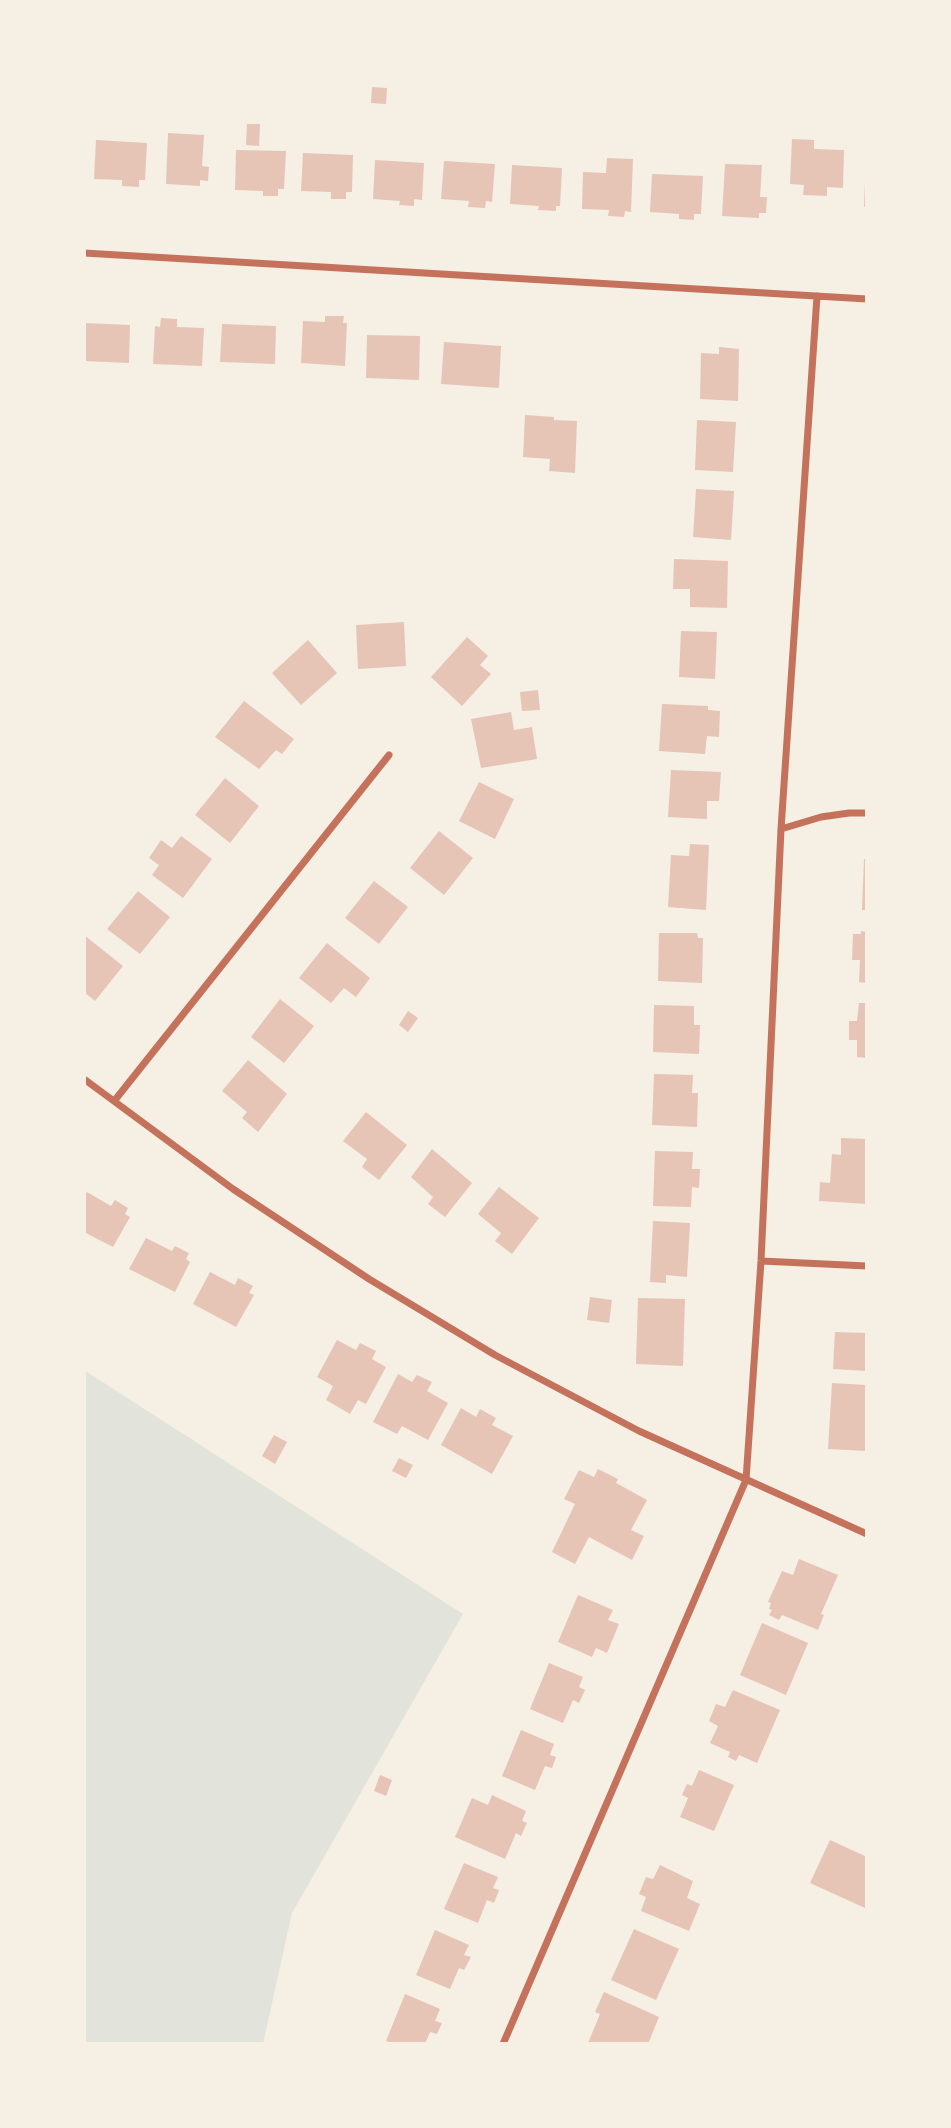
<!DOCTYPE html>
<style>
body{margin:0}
#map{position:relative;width:951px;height:2128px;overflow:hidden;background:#f6efe4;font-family:"Work Sans",sans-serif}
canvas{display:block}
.frame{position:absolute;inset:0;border:86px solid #f6efe4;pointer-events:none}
</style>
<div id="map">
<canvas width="951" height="2128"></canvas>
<div class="frame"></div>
</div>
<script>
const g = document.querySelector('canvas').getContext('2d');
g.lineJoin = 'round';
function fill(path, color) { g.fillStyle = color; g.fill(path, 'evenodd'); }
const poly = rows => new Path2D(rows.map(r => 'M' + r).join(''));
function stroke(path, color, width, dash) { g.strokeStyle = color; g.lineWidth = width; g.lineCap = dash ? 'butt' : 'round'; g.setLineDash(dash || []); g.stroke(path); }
fill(poly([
 [84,1370,463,1614,292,1913,263,2044,84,2044]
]), '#e2e4dc');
fill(poly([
 [372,87,387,88,386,104,371,103],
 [247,124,260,124,259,146,246,145],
 [168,133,204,135,202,166,209,167,208,181,200,180,200,186,166,184],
 [792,139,814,140,814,149,844,150,843,188,827,187,827,196,803,195,804,185,790,184],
 [96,140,147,143,145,180,139,180,139,187,122,186,122,180,94,179],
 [236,150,286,151,284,189,278,189,278,196,263,196,263,191,235,190],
 [303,153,353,155,352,192,346,192,346,199,331,199,331,192,301,191],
 [607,158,633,159,631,212,625,211,624,217,608,216,609,210,582,209,583,172,606,173],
 [375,160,424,163,422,200,414,199,414,206,399,205,400,201,373,199],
 [444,161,495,164,492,202,486,201,485,208,468,207,469,201,441,199],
 [725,164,762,165,760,197,767,197,766,213,759,213,759,218,722,216],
 [512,165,562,168,560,206,556,206,556,211,538,210,539,206,510,204],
 [652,174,703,176,701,214,694,214,694,220,679,219,679,214,650,212],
 [865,181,867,181,867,207,864,207],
 [325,316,344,316,343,323,347,323,345,366,301,363,303,321,325,322],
 [161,318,177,319,177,327,204,328,202,366,153,364,155,326,160,327],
 [84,323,130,325,129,363,84,361],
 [222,324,276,326,275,364,220,362],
 [367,335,420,336,419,380,366,378],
 [444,342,501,346,499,388,441,384],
 [719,347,739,349,738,401,700,399,701,353,719,354],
 [525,415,554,417,554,420,577,421,575,473,549,471,550,459,523,457],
 [697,420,736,422,733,472,695,470],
 [696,489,734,491,731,540,693,537],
 [674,559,728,561,727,608,690,607,690,589,673,589],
 [404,622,406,666,358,669,356,625],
 [681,631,717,632,715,679,679,677],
 [467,637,488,656,480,665,491,674,462,706,431,677],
 [308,640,337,673,301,705,272,673],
 [538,690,540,710,522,711,520,692],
 [244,701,294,739,282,754,276,750,259,769,215,737],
 [662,704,708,706,708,710,720,711,719,737,707,736,705,754,659,751],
 [511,712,514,730,532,727,537,759,481,768,471,719],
 [671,770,721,772,719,801,707,801,707,819,668,817],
 [225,778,259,806,230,843,195,815],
 [479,782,514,799,495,839,459,821],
 [439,831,473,858,444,895,410,868],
 [181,836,212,859,183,898,152,875,159,865,149,858,161,840,172,848],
 [690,844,709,845,706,910,668,907,671,855,689,856],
 [864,859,867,859,867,910,862,910],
 [374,881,408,907,379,944,345,918],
 [138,891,170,917,140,954,107,929],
 [861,931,867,932,867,983,859,982,860,960,852,960,853,934,861,934],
 [659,933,697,933,698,938,703,938,702,983,658,981],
 [84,935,123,966,95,1001,84,992],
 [327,943,370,978,356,997,344,988,331,1003,299,978],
 [280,999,314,1026,284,1063,251,1037],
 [859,1003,867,1003,867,1058,857,1057,857,1040,849,1040,849,1021,857,1021],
 [654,1005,694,1006,694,1025,700,1025,699,1054,653,1052],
 [408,1011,418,1018,408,1032,399,1025],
 [248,1060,287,1094,258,1132,242,1118,247,1112,222,1091],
 [654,1074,693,1075,692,1093,698,1093,697,1127,652,1125],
 [366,1112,407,1145,379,1180,362,1167,367,1159,343,1141],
 [841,1138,867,1139,867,1204,819,1201,820,1182,830,1183,832,1154,841,1155],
 [432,1149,472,1183,445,1217,428,1204,433,1197,411,1177],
 [655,1151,693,1152,692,1169,700,1169,699,1188,692,1187,691,1207,653,1206],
 [499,1187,539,1218,512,1254,495,1241,501,1233,478,1214],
 [87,1192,111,1206,115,1200,128,1208,125,1214,130,1217,113,1247,84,1232,84,1197],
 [653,1221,690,1223,687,1277,666,1275,666,1283,650,1282],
 [146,1238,172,1251,175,1246,189,1253,186,1259,190,1262,175,1292,129,1269],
 [210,1272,235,1285,238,1278,253,1286,249,1293,254,1295,236,1327,193,1304],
 [590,1297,612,1300,609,1323,587,1320],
 [638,1298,685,1299,683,1366,636,1364],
 [835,1332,867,1333,867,1371,833,1369],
 [337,1340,356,1350,360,1343,376,1351,372,1359,386,1367,366,1404,358,1400,350,1414,326,1400,333,1386,317,1377],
 [398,1374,412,1382,417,1375,432,1382,427,1391,448,1403,428,1440,402,1426,397,1434,373,1422],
 [832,1383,867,1385,867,1451,828,1449],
 [461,1408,476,1417,480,1409,496,1418,492,1425,513,1436,492,1474,441,1445],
 [274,1435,287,1442,275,1464,262,1456],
 [399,1458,413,1465,406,1478,392,1471],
 [598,1469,618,1479,616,1483,647,1500,631,1530,644,1536,632,1560,589,1537,575,1564,552,1552,575,1504,564,1499,579,1470,594,1477],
 [799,1559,838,1575,821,1614,824,1615,818,1630,782,1615,779,1620,769,1615,772,1610,769,1609,771,1603,768,1602,782,1571,793,1575],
 [578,1595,613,1610,608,1620,619,1624,607,1653,596,1648,592,1657,558,1642],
 [762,1623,808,1643,786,1695,740,1675],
 [549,1663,583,1677,579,1687,585,1690,579,1703,573,1700,563,1723,530,1709],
 [733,1690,780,1710,757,1763,739,1755,736,1761,728,1757,730,1752,710,1743,718,1726,709,1721,716,1704,725,1707],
 [521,1730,554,1744,550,1755,556,1757,552,1768,545,1766,535,1790,502,1776],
 [699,1770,734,1785,714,1831,680,1817,688,1798,682,1795,687,1784,692,1786],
 [380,1775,392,1780,386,1796,374,1791],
 [492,1795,526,1811,522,1821,527,1823,521,1836,516,1833,505,1859,455,1837,472,1798,488,1805],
 [830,1840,867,1857,867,1903,865,1908,810,1883],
 [464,1863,498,1877,493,1888,499,1890,494,1903,487,1900,478,1923,444,1909],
 [660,1865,693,1881,687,1898,700,1904,689,1931,641,1911,646,1897,639,1894,646,1877,653,1879],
 [634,1929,679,1949,656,2000,611,1980],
 [435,1930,469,1945,464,1955,471,1957,464,1970,459,1968,450,1989,416,1975],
 [604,1992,659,2017,648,2044,588,2043,600,2014,595,2012],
 [405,1994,440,2009,435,2021,442,2023,437,2034,430,2032,425,2044,393,2044,386,2041]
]), '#e6c5b7');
stroke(poly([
 [84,253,867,299],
 [781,829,821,817,849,813,867,813],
 [84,1079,233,1189,369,1279,495,1355,639,1431,867,1534],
 [115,1100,389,755],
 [761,1261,867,1266],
 [503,2044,746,1480,761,1261,781,829,817,296]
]), '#c5725c', 7);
</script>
